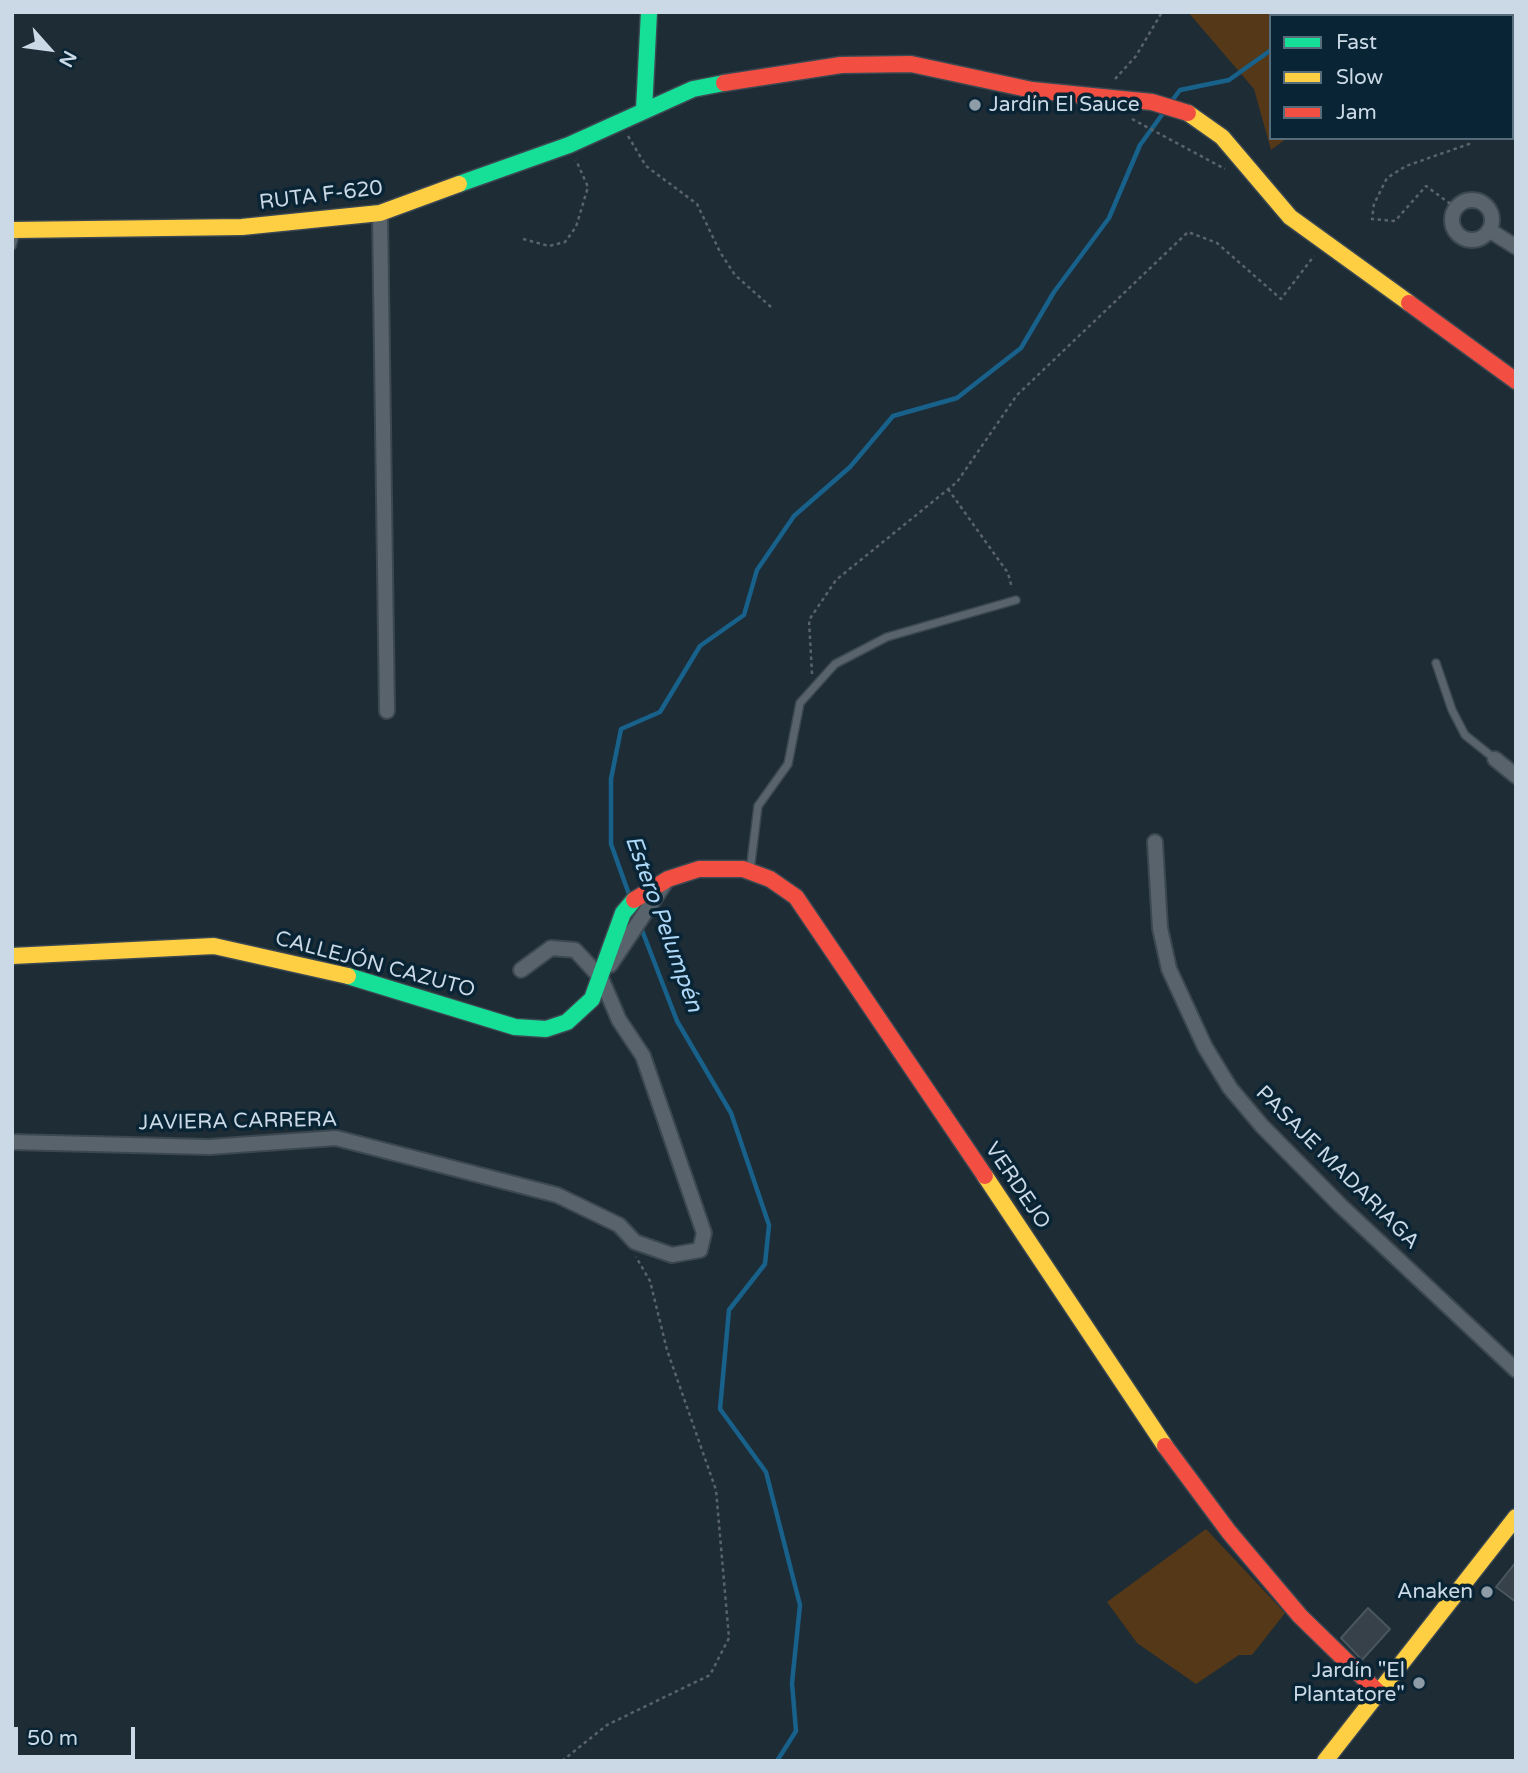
<!DOCTYPE html>
<meta charset="utf-8">
<style>
body{margin:0}
#map{position:relative;width:1528px;height:1773px;overflow:hidden;background:#1e2c36;font-family:"Varela Round",sans-serif}
canvas{display:block}
.frame{position:absolute;inset:0;border:14px solid #cad9e5;pointer-events:none}
.legend{position:absolute;left:1269px;top:14px;width:245px;height:126px;box-sizing:border-box;background:#092435;border:2px solid #566c7b;margin:0;padding:9px 12px;list-style:none;font-size:21px;color:#cad9e5}
.legend li{display:flex;align-items:center;gap:14px;height:35px}
.legend b{width:35px;border:2px solid #566c7b}
.north{position:absolute;left:14px;top:14px;width:70px;height:70px;-webkit-text-stroke:5px #092435;paint-order:stroke;rotate:118deg;font-size:19px;font-weight:700;line-height:28px;text-align:center;color:#cad9e5}
.north::after{content:'';display:block;margin:auto;width:24px;height:32px;background:#cad9e5;clip-path:polygon(50% 0,100% 100%,50% 72%,0 100%)}
.scale{position:absolute;left:14px;top:1727px;width:121px;height:32px;box-sizing:border-box;border:4px solid #cad9e5;border-top:0;padding-left:9px;font-size:21px;line-height:24px;white-space:nowrap;color:#cad9e5;-webkit-text-stroke:5px #092435;paint-order:stroke}
</style>
<div id="map">
<canvas width="1528" height="1773"></canvas>
<div class="frame"></div>
<ul class="legend">
<li><b style="height:9px;background:#16e098"></b>Fast</li>
<li><b style="height:9px;background:#ffcf43"></b>Slow</li>
<li><b style="height:9px;background:#f24e42"></b>Jam</li>
</ul>
<div class="north">N</div>
<div class="scale">50 m</div>
</div>
<script>
const g = document.querySelector('canvas').getContext('2d');
g.lineJoin = 'round';
function fill(path, color) { g.fillStyle = color; g.fill(path, 'evenodd'); }
const poly = rows => new Path2D(rows.map(r => 'M' + r).join(''));
function stroke(path, color, width, dash) { g.strokeStyle = color; g.lineWidth = width; g.lineCap = dash ? 'butt' : 'round'; g.setLineDash(dash || []); g.stroke(path); }
function label(font, color, halo, rows, align = 'center') {
  g.font = font + ' "Varela Round",sans-serif'; g.lineWidth = 7; g.setLineDash([]); g.textBaseline = 'middle'; g.strokeStyle = halo; g.fillStyle = color; for (const [text, x, y, turn = 0] of rows) {
    g.save(); g.translate(x, y); g.rotate((+turn || 0) * Math.PI / 180); g.textAlign = isNaN(turn) ? turn : align; if (halo) g.strokeText(text, 0, 0); g.fillText(text, 0, 0); g.restore();
  }
}
fill(poly([
 [1188,12,1441,12,1437,16,1271,16,1271,138,1287,138,1271,150,1254,89],
 [1206,1529,1285,1613,1252,1655,1239,1655,1196,1684,1137,1643,1107,1602]
]), '#543817');
stroke(poly([
 [1301,16,1303,12],
 [1171,102,1180,90,1229,80,1271,50],
 [630,897,611,844,611,779,621,729,660,712,700,646,744,615,757,570,794,516,850,467,893,416,957,398,1021,348,1054,292,1109,218,1140,145,1164,112],
 [640,925,677,1021,731,1113,769,1225,765,1264,729,1310,720,1409,766,1472,800,1605,792,1683,796,1731,777,1761]
]), '#18618b', 4.5);
const building = poly([
 [1516,1562,1516,1602,1496,1587,1516,1562],
 [1368,1608,1390,1629,1362,1660,1341,1638,1368,1608]
]);
fill(building, '#364149');
stroke(building, '#4a565e', 2);
const lane = poly([
 [12,246,16,231],
 [1436,663,1452,710,1465,735,1495,759],
 [750,871,758,806,788,764,800,703,835,664,887,637,1016,600]
]);
const street = poly([
 '1452 220a20 20 0 1 1 40 0a20 20 0 1 1-40 0Z',
 [380,213,387,711],
 [1489,230,1516,247],
 [1495,759,1516,776],
 [1155,842,1160,928,1169,969,1205,1047,1230,1088,1262,1126,1340,1205,1516,1370],
 [610,965,667,880],
 [12,1142,209,1147,336,1138,557,1195,619,1225,635,1242,672,1255,700,1250,704,1233,643,1056,619,1020,601,978,575,950,551,948,521,970]
]);
const fast = poly([
 [644,110,649,12],
 [459,184,569,145,693,89,724,83],
 [348,976,515,1027,546,1029,567,1022,592,999,623,913,634,900]
]);
const slow = poly([
 [1188,113,1222,137,1290,217,1409,303],
 [12,230,242,227,380,213,459,184],
 [12,956,214,946,348,976],
 [985,1176,1165,1446],
 [1325,1761,1516,1517]
]);
const jam = poly([
 [724,83,841,65,911,64,1032,90,1152,102,1188,113],
 [1409,303,1516,381],
 [634,900,668,879,699,869,743,869,770,879,796,897,985,1176],
 [1165,1446,1229,1532,1300,1616,1379,1693]
]);
stroke(lane, '#3c4851', 10);
stroke(street, '#3c4851', 18);
stroke(fast, '#3c4851', 19);
stroke(slow, '#3c4851', 19);
stroke(jam, '#3c4851', 19);
stroke(poly([
 [1512,72,1516,70],
 [1115,79,1136,56,1162,12],
 [1132,119,1225,169],
 [628,136,646,166,697,204,720,252,735,275,771,307],
 [1456,208,1426,186,1395,221,1372,219,1374,204,1387,178,1406,166,1469,144,1471,138],
 [523,239,549,246,565,242,576,227,588,187,576,160],
 [948,489,1008,573,1012,588],
 [812,674,809,620,836,580,957,482,1017,395,1188,232,1217,243,1281,299,1314,256],
 [562,1761,607,1725,710,1675,729,1638,716,1490,667,1350,650,1281,636,1257]
]), '#5a636c', 2.5, [3.5, 3.5]);
stroke(lane, '#58636b', 7);
stroke(street, '#58636b', 14);
stroke(fast, '#16e098', 16);
stroke(slow, '#ffcf43', 16);
stroke(jam, '#f24e42', 16);
for (const [x, y, r, color] of [
 [975,105,7,"#8e9ca8"],
 [1487,1592,7,"#8e9ca8"],
 [1419,1683,7,"#8e9ca8"]
]) { const dot = new Path2D(); dot.arc(x, y, r, 0, 2 * Math.PI); g.fillStyle = color; g.fill(dot); stroke(dot, '#092435', 2.5); }
label('21px', '#cad9e5', '#092435', [
 ["Jardín El Sauce",989,105,"left"],
 ["Anaken",1473,1592],
 ["Jardín \"El",1405,1671],
 ["Plantatore\"",1405,1695]
], 'right');
label('21px', '#cad9e5', '#092435', [
 ["RUTA F-620",321,196,-7],
 ["CALLEJÓN CAZUTO",375,965,15],
 ["JAVIERA CARRERA",238,1122,-1],
 ["PASAJE MADARIAGA",1337,1168,45],
 ["VERDEJO",1017,1186,56]
]);
label('italic 23px', '#acd7f7', '#092435', [
 ["Estero Pelumpén",663,924,70]
]);
</script>
